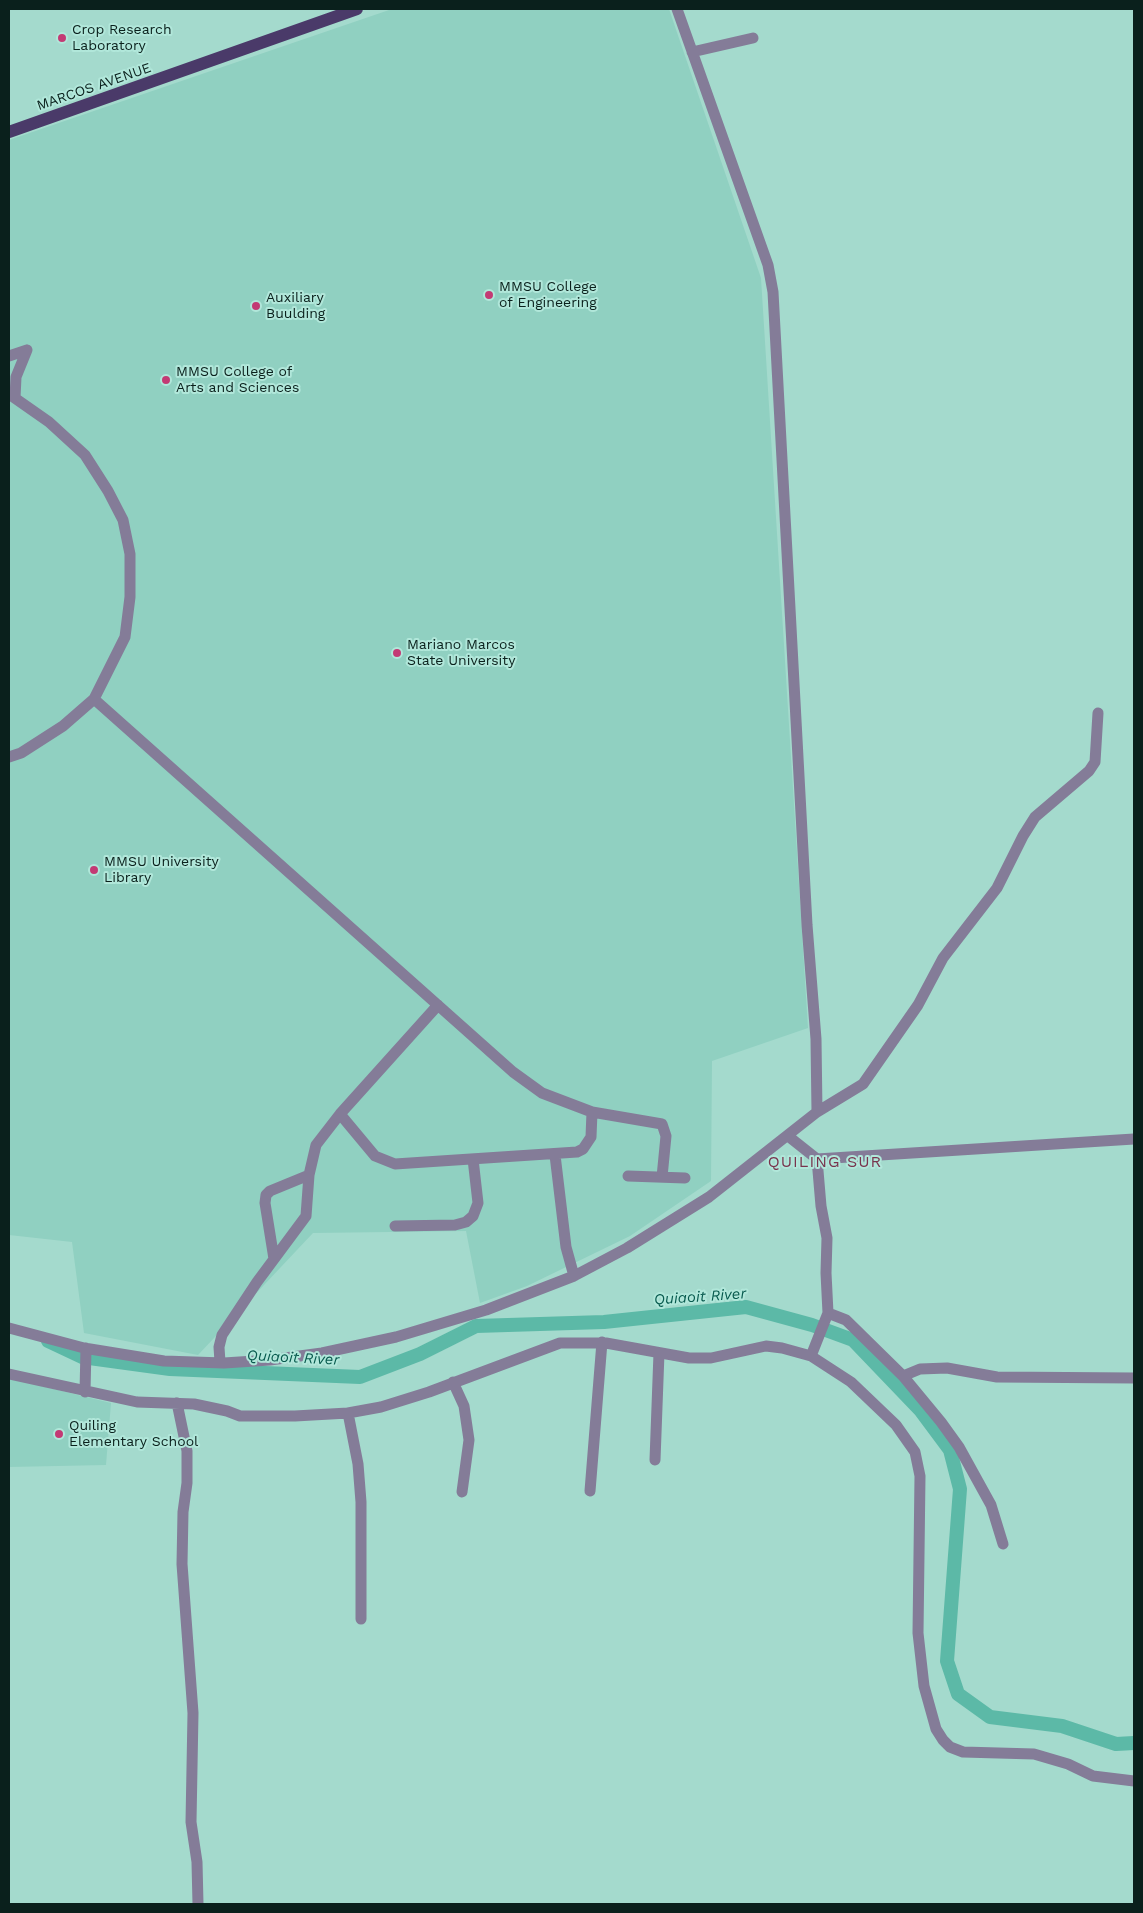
<!DOCTYPE html>
<style>
body{margin:0}
#map{position:relative;width:1143px;height:1913px;overflow:hidden;background:#a4dacd;font-family:"Work Sans",sans-serif}
canvas{display:block}
.frame{position:absolute;inset:0;border:10px solid #0a201c;pointer-events:none}
</style>
<div id="map">
<canvas width="1143" height="1913"></canvas>
<div class="frame"></div>
</div>
<script>
const g = document.querySelector('canvas').getContext('2d');
g.lineJoin = 'round';
function fill(path, color) { g.fillStyle = color; g.fill(path, 'evenodd'); }
const poly = rows => new Path2D(rows.map(r => 'M' + r).join(''));
function stroke(path, color, width, dash) { g.strokeStyle = color; g.lineWidth = width; g.lineCap = dash ? 'butt' : 'round'; g.setLineDash(dash || []); g.stroke(path); }
function label(font, color, halo, rows, align = 'center') {
  g.font = font + ' "Work Sans",sans-serif'; g.lineWidth = 4; g.setLineDash([]); g.textBaseline = 'middle'; g.strokeStyle = halo; g.fillStyle = color; for (const [text, x, y, turn = 0] of rows) {
    g.save(); g.translate(x, y); g.rotate((+turn || 0) * Math.PI / 180); g.textAlign = isNaN(turn) ? turn : align; if (halo) g.strokeText(text, 0, 0); g.fillText(text, 0, 0); g.restore();
  }
}
fill(poly([
 [392,9,669,9,761,278,808,1028,712,1061,711,1181,630,1236,527,1286,480,1303,466,1231,313,1233,198,1355,84,1333,72,1242,9,1235,9,140],
 [9,1378,111,1403,106,1465,9,1467]
]), '#90d0c1');
stroke(poly([
 [48,1341,82,1357,170,1369,360,1377,420,1354,476,1326,604,1322,746,1307,812,1325,853,1340,921,1411,950,1450,960,1489,947,1661,958,1694,990,1717,1062,1726,1116,1744,1134,1743]
]), '#5cb9a7', 14);
stroke(poly([
 [677,9,768,265,773,292,807,925,816,1039,817,1112],
 [692,52,753,38],
 [9,356,27,350],
 [9,394,49,422,85,455,108,491,123,520,130,554,130,597,125,637,94,699,63,726,21,753,9,757],
 [15,398,16,377,27,350],
 [94,699,513,1072,542,1093,592,1112,662,1124,666,1136,662,1177],
 [340,1114,375,1156,395,1164,577,1152,583,1149,591,1137,592,1112],
 [788,1136,817,1159,1134,1139],
 [555,1155,566,1247,574,1276],
 [628,1176,685,1178],
 [395,1226,455,1225,466,1222,473,1216,478,1203,473,1159],
 [274,1259,265,1203,266,1195,270,1191,309,1175],
 [828,1313,846,1320,903,1376,941,1422,959,1447,991,1505,1003,1544],
 [9,1328,84,1348,164,1361,224,1363,270,1360,322,1353,396,1337,486,1310,574,1276,627,1248,709,1197,817,1112,863,1084,918,1005,943,958,997,888,1023,836,1035,817,1089,771,1095,762,1098,713],
 [811,1356,828,1313,826,1273,827,1238,821,1206,817,1159],
 [220,1362,219,1347,222,1335,257,1282,306,1216,309,1175,316,1145,340,1114,438,1005],
 [9,1374,137,1402,194,1404,227,1411,240,1416,295,1416,348,1413,381,1407,429,1392,560,1343,606,1343,689,1358,711,1358,766,1346,782,1348,811,1356,851,1382,896,1425,915,1452,920,1476,918,1633,924,1686,936,1729,943,1740,950,1747,963,1752,1034,1754,1068,1764,1093,1776,1134,1781],
 [903,1376,920,1369,947,1368,997,1377,1134,1378],
 [453,1382,464,1406,469,1440,462,1492],
 [85,1392,86,1348],
 [177,1403,187,1451,187,1483,183,1512,182,1564,193,1713,191,1822,197,1862,198,1904],
 [348,1413,358,1464,361,1502,361,1619],
 [655,1460,659,1353],
 [590,1491,602,1342]
]), '#847c98', 11);
stroke(poly([
 [9,132,357,9]
]), '#4a3a69', 12);
for (const [x, y, r, color] of [
 [62,38,5,"#c33a74"],
 [489,295,5,"#c33a74"],
 [256,306,5,"#c33a74"],
 [166,380,5,"#c33a74"],
 [397,653,5,"#c33a74"],
 [94,870,5,"#c33a74"],
 [59,1434,5,"#c33a74"]
]) { const dot = new Path2D(); dot.arc(x, y, r, 0, 2 * Math.PI); g.fillStyle = color; g.fill(dot); stroke(dot, '#b1e7da', 2); }
label('14px', '#0a201c', '#b1e7da', [
 ["Crop Research",72,30],
 ["Laboratory",72,46],
 ["MMSU College",499,287],
 ["of Engineering",499,303],
 ["Auxiliary",266,298],
 ["Buulding",266,314],
 ["MMSU College of",176,372],
 ["Arts and Sciences",176,388],
 ["Mariano Marcos",407,645],
 ["State University",407,661],
 ["MMSU University",104,862],
 ["Library",104,878],
 ["Quiling",69,1426],
 ["Elementary School",69,1442]
], 'left');
label('14px', '#0a201c', '#b1e7da', [
 ["MARCOS AVENUE",94,87,-19]
]);
label('italic 15px', '#085a4e', '#b1e7da', [
 ["Quiaoit River",700,1297,-4],
 ["Quiaoit River",293,1358,3]
]);
g.letterSpacing = '1px';
label('16px', '#78344d', '#b1e7da', [
 ["QUILING SUR",825,1162]
]);
g.letterSpacing = '0px';
</script>
